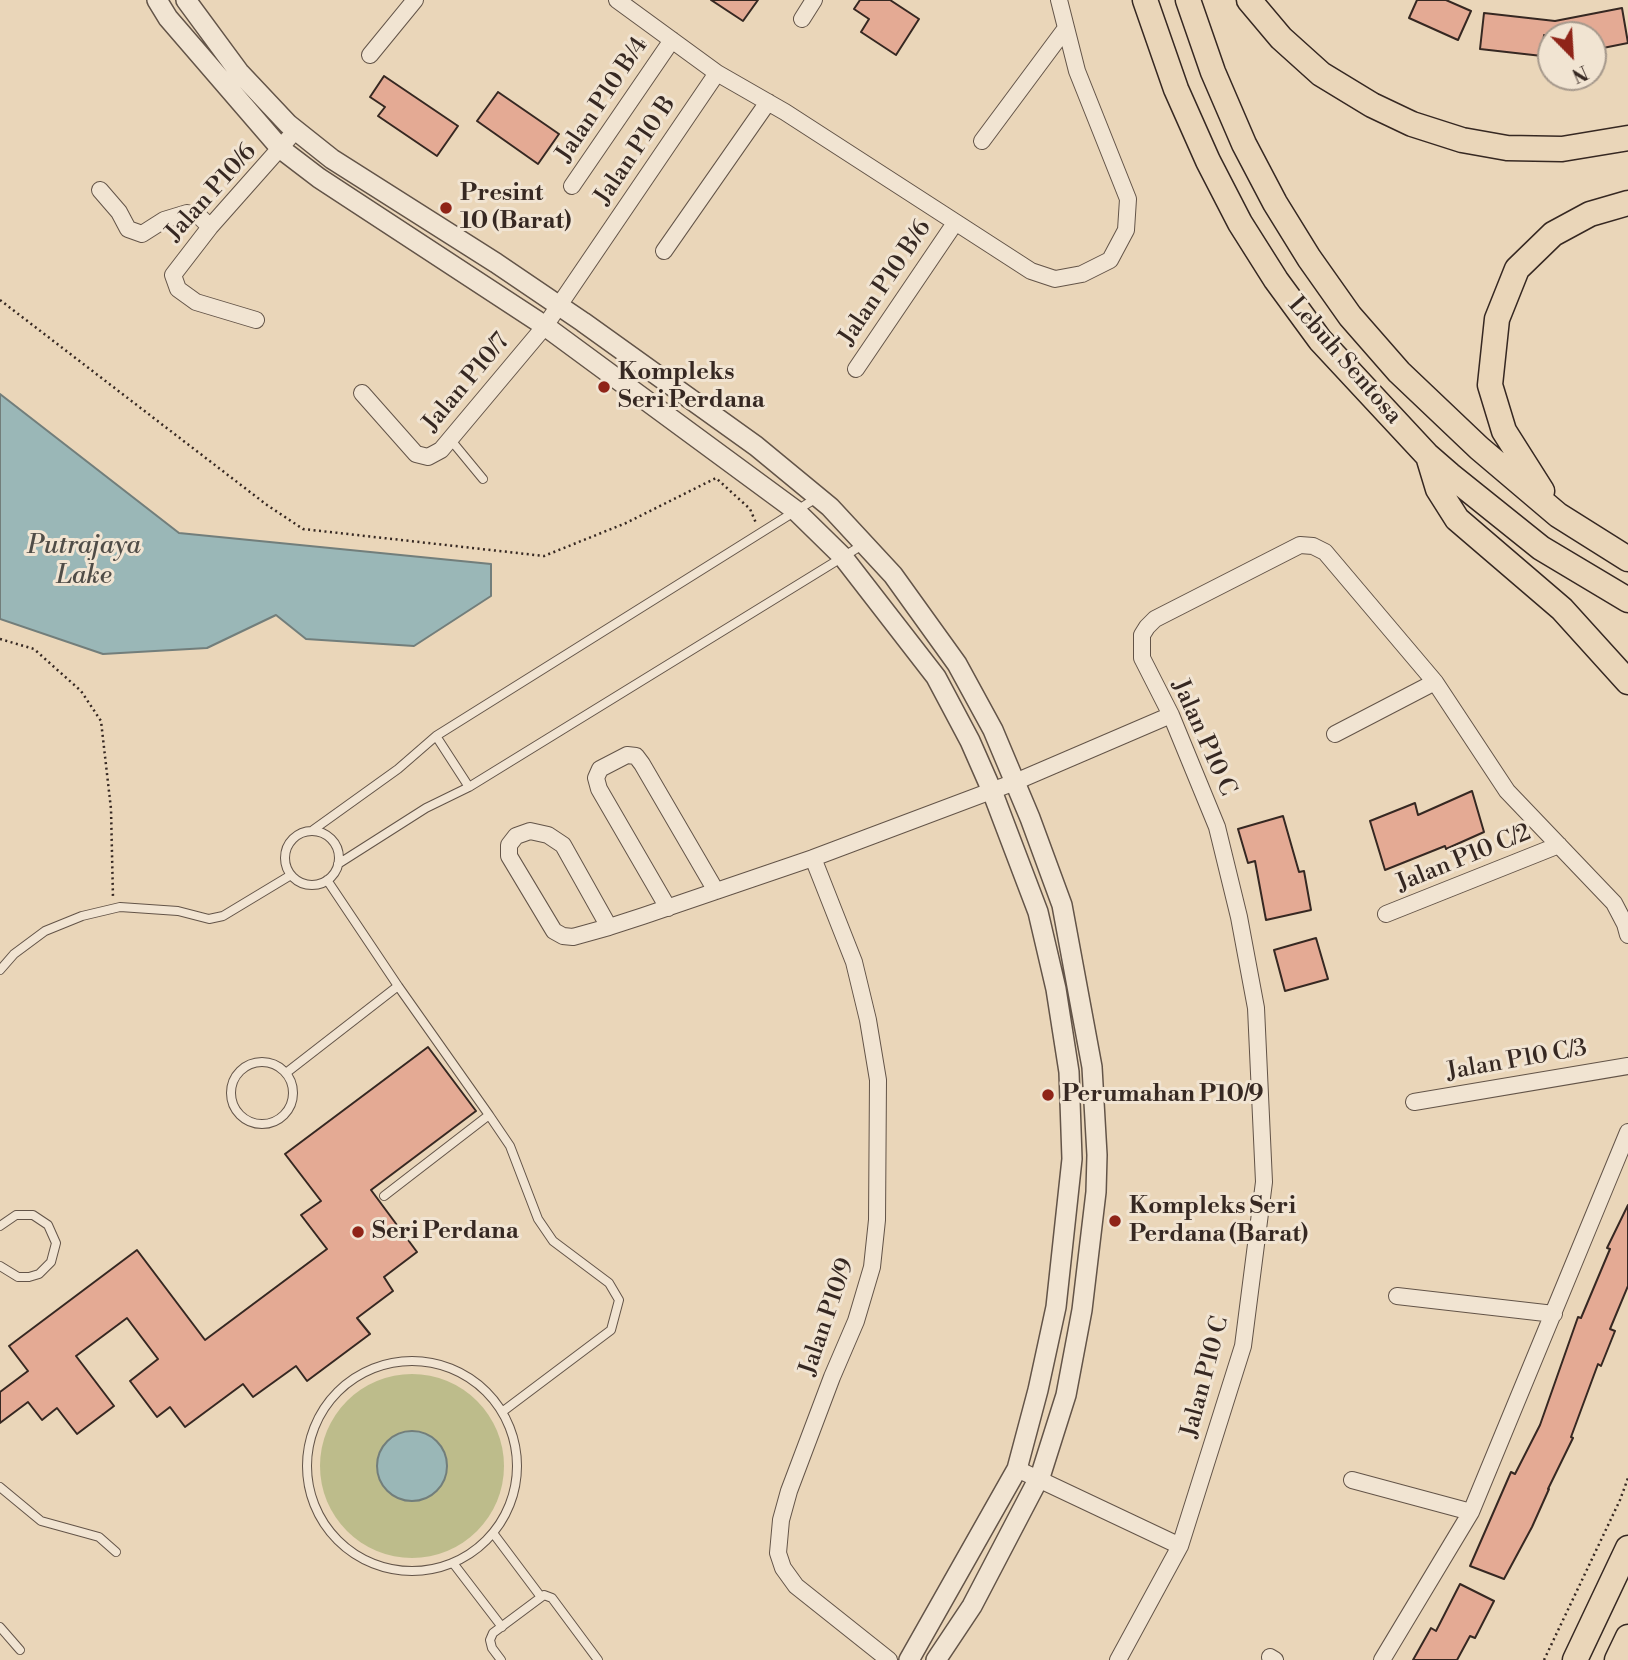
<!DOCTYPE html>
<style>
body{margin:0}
#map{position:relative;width:1628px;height:1660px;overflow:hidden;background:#ead6b9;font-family:"Libre Bodoni",serif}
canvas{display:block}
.north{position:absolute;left:1537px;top:21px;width:70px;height:70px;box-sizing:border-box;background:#f1e4d2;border:2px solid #a6998c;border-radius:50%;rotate:156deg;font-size:19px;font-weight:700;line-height:28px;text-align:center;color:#362822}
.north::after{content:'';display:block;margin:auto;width:24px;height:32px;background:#8f2418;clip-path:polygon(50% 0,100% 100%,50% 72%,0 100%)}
</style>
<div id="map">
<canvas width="1628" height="1660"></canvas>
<div class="north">N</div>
</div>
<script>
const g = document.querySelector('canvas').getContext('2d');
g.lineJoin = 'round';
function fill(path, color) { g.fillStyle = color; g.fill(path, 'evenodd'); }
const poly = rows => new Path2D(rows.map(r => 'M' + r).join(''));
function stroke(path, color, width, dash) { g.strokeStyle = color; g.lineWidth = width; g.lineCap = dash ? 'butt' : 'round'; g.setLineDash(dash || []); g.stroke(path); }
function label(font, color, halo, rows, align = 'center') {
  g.font = font + ' "Libre Bodoni",serif'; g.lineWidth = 6; g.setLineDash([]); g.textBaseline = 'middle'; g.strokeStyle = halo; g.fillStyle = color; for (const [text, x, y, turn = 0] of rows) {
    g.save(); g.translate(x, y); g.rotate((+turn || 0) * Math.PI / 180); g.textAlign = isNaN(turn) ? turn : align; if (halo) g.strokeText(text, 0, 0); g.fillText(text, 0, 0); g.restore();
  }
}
fill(poly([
 '320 1466a92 92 0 1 1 184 0a92 92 0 1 1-184 0Z'
]), '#bdbc8b');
const water = poly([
 [0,394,179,533,491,564,491,596,414,646,306,639,276,615,207,648,103,654,0,619,0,394],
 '377 1466a35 35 0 1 1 70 0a35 35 0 1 1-70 0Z'
]);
fill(water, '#9ab7b7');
stroke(water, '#727e7b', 2);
const building = poly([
 [711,0,758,0,743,21,711,0],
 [860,0,890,0,919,19,896,55,861,32,869,19,854,9,860,0],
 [1417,0,1446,0,1471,11,1458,40,1409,18,1417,0],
 [1622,8,1628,43,1593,50,1593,35,1544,35,1542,56,1480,49,1484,13,1555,21,1622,8],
 [384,76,458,126,437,156,378,116,385,107,370,97,384,76],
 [498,92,559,134,538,164,477,121,498,92],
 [1472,791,1484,832,1446,849,1445,846,1385,870,1370,821,1415,803,1418,815,1472,791],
 [1283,816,1299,872,1304,871,1311,910,1266,920,1255,861,1248,863,1238,829,1283,816],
 [1316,938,1328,979,1285,991,1274,950,1316,938],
 [428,1047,476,1111,371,1190,417,1252,384,1277,393,1291,357,1318,370,1334,307,1381,296,1366,253,1397,243,1384,185,1427,170,1407,157,1417,130,1381,158,1359,127,1318,76,1356,114,1406,77,1434,57,1408,42,1420,28,1402,0,1423,0,1392,28,1371,9,1346,137,1250,205,1340,327,1249,301,1215,321,1201,285,1154,428,1047],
 [1628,1205,1628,1286,1610,1329,1615,1331,1601,1366,1598,1364,1571,1437,1573,1438,1548,1489,1549,1489,1532,1527,1504,1579,1470,1566,1511,1472,1515,1474,1540,1425,1578,1317,1581,1318,1610,1249,1607,1248,1628,1205],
 [1460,1584,1494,1601,1475,1638,1470,1636,1457,1660,1413,1660,1431,1628,1436,1631,1460,1584]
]);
fill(building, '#e4aa94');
stroke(building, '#362822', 2);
const service = poly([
 [450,439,483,479],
 [436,736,469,787],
 [313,830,398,769,436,736,818,497],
 '285 858a27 27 0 1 1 54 0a27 27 0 1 1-54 0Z',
 [338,864,426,808,469,787,864,544],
 [0,970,14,954,45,931,82,916,120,907,178,911,209,919,223,916,291,875],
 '231 1093a31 31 0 1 1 62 0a31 31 0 1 1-62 0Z',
 [286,1073,398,986,327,880],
 [489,1115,510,1146,538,1219,553,1241,609,1283,619,1300,611,1330,502,1412],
 [384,1196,489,1115,398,986],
 [0,1226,16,1215,33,1215,48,1225,56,1243,51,1262,39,1274,29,1277,18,1277,0,1266],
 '307 1466a105 105 0 1 1 210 0a105 105 0 1 1-210 0Z',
 [0,1487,41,1521,99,1537,116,1552],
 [493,1533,541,1597],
 [453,1563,502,1627],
 [0,1627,20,1650],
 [501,1660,492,1648,490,1640,493,1633,544,1595,552,1598,598,1660]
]);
const minor = poly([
 [617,0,717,73,785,112,1031,271,1055,279,1082,274,1110,260,1126,230,1128,199,1077,71,1059,0],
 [802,19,814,0],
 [370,55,415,0],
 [982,141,1066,28],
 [572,186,672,40],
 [100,190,119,212,128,229,142,234,164,220,187,213,200,217,210,227],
 [664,251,768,102],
 [256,320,196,302,178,289,173,275,210,227,296,130],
 [856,369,955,223],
 [362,393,416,454,428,457,441,450,545,326,717,73],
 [1335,734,1435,682],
 [813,858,854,962,868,1020,878,1080,877,1220,872,1267,856,1321,832,1377,789,1491,781,1520,778,1553,783,1568,796,1586,889,1660],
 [668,908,599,789,596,778,600,769,627,755,636,756,642,764,716,891],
 [1386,914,1559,845],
 [609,927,563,845,548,835,530,831,516,836,509,845,509,856,554,931,563,936,573,937,609,927,643,916,813,858,1015,782,1171,715],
 [1414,1102,1628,1066],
 [1397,1296,1554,1314],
 [1017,1469,1180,1546],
 [1352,1480,1471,1512],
 [1270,1657,1275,1660],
 [1118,1660,1180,1546,1243,1346,1264,1182,1256,1008,1239,917,1217,827,1171,715,1142,658,1142,635,1147,627,1155,619,1300,545,1313,546,1325,552,1435,682,1507,791,1614,903,1625,924,1628,935],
 [1382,1660,1471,1512,1628,1132]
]);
const tertiary = poly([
 [157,0,168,18,281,149,319,178,545,326,795,510,843,557,936,677,970,741,992,791,1038,912,1056,989,1069,1072,1072,1159,1056,1307,1038,1390,1017,1469,909,1660],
 [186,0,239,72,288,124,332,159,496,263,583,322,756,446,830,507,893,575,957,664,993,730,1030,818,1062,905,1092,1067,1097,1155,1096,1192,1082,1310,1066,1395,1041,1474,972,1606,936,1660]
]);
const primary = poly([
 [1145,0,1176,89,1208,161,1240,223,1276,280,1320,340,1427,455,1450,475,1541,548,1628,600],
 [1188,0,1213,72,1244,144,1275,203,1309,258,1350,316,1399,372,1479,448,1558,515,1628,559],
 [1249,0,1281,38,1321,74,1372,105,1412,124,1462,140,1507,148,1562,149,1628,138],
 [1428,456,1438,489,1457,519,1562,609,1628,682],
 [1542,491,1504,431,1490,385,1497,319,1517,269,1553,234,1590,214,1628,203],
 [1575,1660,1628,1548],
 [1617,1660,1628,1637]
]);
stroke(service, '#635448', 10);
stroke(minor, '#635448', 18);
stroke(tertiary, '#635448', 22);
stroke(primary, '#362822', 27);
stroke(poly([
 [0,300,267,505,303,529,544,556,626,523,716,478,750,509,756,523],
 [0,639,34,649,81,691,101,721,111,809,113,898],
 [1544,1660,1620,1500,1628,1478]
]), '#362822', 2.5, [2, 3.5]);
stroke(service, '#f1e4d2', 8);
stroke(minor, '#f1e4d2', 16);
stroke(tertiary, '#f1e4d2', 19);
stroke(primary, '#ead6b9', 24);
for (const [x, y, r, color] of [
 [446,208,7,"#8f2418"],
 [604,387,7,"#8f2418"],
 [1048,1095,7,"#8f2418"],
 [1115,1221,7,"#8f2418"],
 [358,1232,7,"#8f2418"]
]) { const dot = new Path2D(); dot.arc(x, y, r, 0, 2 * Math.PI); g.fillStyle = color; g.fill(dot); stroke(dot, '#f1e4d2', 2.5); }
label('24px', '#362822', '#f1e4d2', [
 ["Jalan P10 B/4",603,100,-56],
 ["Jalan P10 B",636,151,-56],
 ["Jalan P10/6",212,193,-48],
 ["Jalan P10 B/6",886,283,-56],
 ["Lebuh Sentosa",1344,361,49],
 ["Jalan P10/7",467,383,-50],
 ["Jalan P10 C",1203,738,66],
 ["Jalan P10 C/2",1464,859,-22],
 ["Jalan P10 C/3",1517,1061,-10],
 ["Jalan P10/9",828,1317,-71],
 ["Jalan P10 C",1206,1377,-75]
]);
label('bold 24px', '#362822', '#f1e4d2', [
 ["Presint",460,194],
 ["10 (Barat)",460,222],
 ["Kompleks",618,373],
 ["Seri Perdana",618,401],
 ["Perumahan P10/9",1062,1095],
 ["Kompleks Seri",1129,1207],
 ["Perdana (Barat)",1129,1235],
 ["Seri Perdana",372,1232]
], 'left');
label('italic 26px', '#4f4c47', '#f1e4d2', [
 ["Putrajaya",84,547],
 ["Lake",84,577]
]);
</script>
